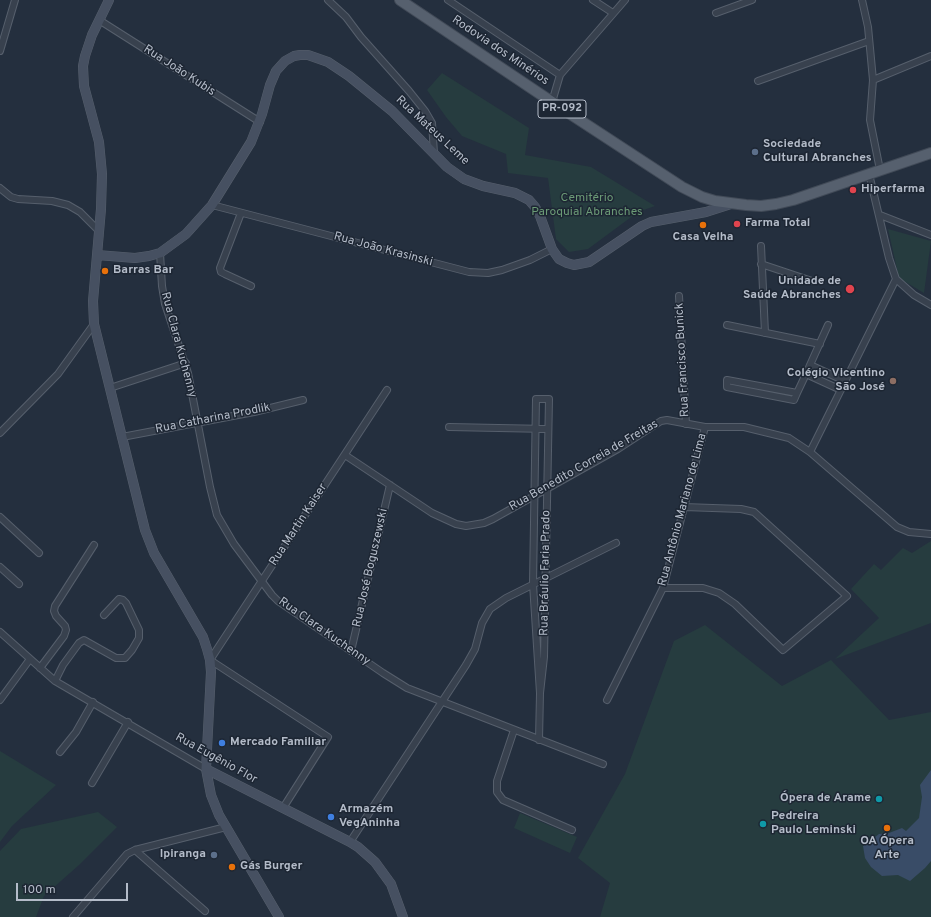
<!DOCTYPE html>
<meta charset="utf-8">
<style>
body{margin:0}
#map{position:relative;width:931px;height:917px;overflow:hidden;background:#242f3e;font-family:Overpass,sans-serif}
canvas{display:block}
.scale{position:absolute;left:16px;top:883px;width:112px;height:18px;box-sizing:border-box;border:2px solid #b4bcc9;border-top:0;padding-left:5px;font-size:12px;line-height:14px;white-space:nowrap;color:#b4bcc9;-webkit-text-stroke:3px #1d2633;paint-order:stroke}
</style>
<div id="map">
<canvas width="931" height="917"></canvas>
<div class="scale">100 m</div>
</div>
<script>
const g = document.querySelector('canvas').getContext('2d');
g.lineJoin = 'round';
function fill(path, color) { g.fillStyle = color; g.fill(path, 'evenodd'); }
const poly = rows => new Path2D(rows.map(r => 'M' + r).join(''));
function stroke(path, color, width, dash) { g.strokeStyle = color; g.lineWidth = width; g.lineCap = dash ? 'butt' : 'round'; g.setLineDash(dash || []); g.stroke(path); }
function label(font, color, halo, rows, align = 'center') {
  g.font = font + ' Overpass,sans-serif'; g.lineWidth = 3; g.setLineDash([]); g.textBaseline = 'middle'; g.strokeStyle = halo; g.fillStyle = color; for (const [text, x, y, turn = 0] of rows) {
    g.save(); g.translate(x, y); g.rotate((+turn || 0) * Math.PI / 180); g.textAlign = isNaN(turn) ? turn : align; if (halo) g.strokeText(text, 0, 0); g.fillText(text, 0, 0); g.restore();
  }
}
fill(poly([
 [442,73,529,128,525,155,591,167,655,206,638,212,588,249,569,252,556,239,548,178,508,173,506,154,462,136,446,117,427,90],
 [888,229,931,241,924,293,899,278],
 [931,541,931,623,835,659,879,618,851,589,874,564,881,570,903,548,912,553],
 [705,625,782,686,831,660,889,720,931,712,931,917,600,917,610,883,578,858,625,774,674,641],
 [0,751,56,785,12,826,0,842],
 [98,812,117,827,79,865,44,896,36,917,0,917,0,851,21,829],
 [520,813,577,837,570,853,514,828]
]), '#263c3f');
fill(poly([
 [931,770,931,861,925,868,910,881,898,875,882,876,871,867,865,858,863,846,879,834,889,833,902,828,906,831,919,818,922,797,920,785]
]), '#394c67');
const street = poly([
 [328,0,346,17,361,37,409,91,425,111,432,123,434,153],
 [448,0,560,75],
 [593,0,613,13],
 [862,0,868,27,873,80,870,120,880,170],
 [716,13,752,0],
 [99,20,260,122],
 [0,51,15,0],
 [873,80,931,56],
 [758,81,869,41],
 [552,102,560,75,625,0],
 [869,174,889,258,896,279,914,295,931,305],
 [0,188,11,197,18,199,52,201,68,205,80,212,99,231],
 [212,205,469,272,488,273,502,270,530,260,552,249],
 [241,213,220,268,221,272,225,274,251,286],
 [880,215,931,235],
 [761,246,765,333],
 [160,253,162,286,165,304,188,373,210,487,217,515,234,544,272,595,278,601,383,673,407,688,603,764],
 [761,264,812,281],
 [679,296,686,424],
 [727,325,820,344],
 [810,365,845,381],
 [806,374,841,390],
 [110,388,186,363],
 [797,393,727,380,727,387,794,400,797,393,806,374,810,365,828,325],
 [449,427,548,429],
 [0,433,58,374,94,324],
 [122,437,254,412,303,400],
 [810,452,896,279],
 [345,455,432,513,456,524,466,526,484,523,493,519,618,449,661,421,667,420,705,427,744,427,789,438,810,452,897,527,909,532,931,534],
 [0,517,39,553],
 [0,567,19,584],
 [663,588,703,588,719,593,735,604,783,650,847,596,754,512,741,509,684,507],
 [0,632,55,681,206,769],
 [351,651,390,485],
 [40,668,64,636,66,630,65,626,56,616,54,611,55,606,94,545],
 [55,681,63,665,79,643,84,640,116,658,125,658,132,650,139,638,139,630,126,603,123,600,119,599,104,615],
 [0,700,30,659],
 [607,700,663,588,705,427],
 [514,730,497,781,497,792,503,800,572,830],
 [539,740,540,693,533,584,536,399,549,399,544,657,540,693],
 [60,752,76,732,93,702],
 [92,783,128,722],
 [283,808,328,737,210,660,387,390],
 [350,842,466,665,475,649,482,623,490,609,506,598,616,543],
 [135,850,205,911],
 [73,917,127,854,135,850,226,827]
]);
const secondary = poly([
 [109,0,92,35,85,56,83,66,84,86,99,142,102,174,101,209,93,301,94,324,145,530,154,553,203,637,207,649,210,660,211,672,206,769,211,795,219,815,279,917],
 [97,255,135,258,149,256,160,253,186,234,212,205,251,142,262,114,270,85,276,71,285,61,294,56,300,55,308,55,328,62,349,76,392,111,447,167,464,179,483,186,515,193,529,200,535,207,540,216,552,249,559,259,567,263,574,265,589,262,642,226,651,222,706,212,731,204],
 [206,769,350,842,358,847,375,862,391,884,403,917]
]);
const primary = poly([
 [400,0,552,102,682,187,702,197,715,201,746,205,761,206,776,204,793,200,931,153]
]);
stroke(street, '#565f6c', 8);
stroke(secondary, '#565f6c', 10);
stroke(primary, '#414a57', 12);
stroke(street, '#38414e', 6);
stroke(secondary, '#465061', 9);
stroke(primary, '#56606e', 10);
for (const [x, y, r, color] of [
 [755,152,4,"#5c6f8a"],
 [853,190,4,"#e0444e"],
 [737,224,4,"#e0444e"],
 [703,225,4,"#e8710a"],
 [105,271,4,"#e8710a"],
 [850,289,5,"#e0444e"],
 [893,381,4,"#8d6e63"],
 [222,743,4,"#3f7fe0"],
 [879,799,4,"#0f9aa8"],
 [331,817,4,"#3f7fe0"],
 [763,824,4,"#0f9aa8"],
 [887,828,4,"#e8710a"],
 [214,855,4,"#5c6f8a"],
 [232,867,4,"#e8710a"]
]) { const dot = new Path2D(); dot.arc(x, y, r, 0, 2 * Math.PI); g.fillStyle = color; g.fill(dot); stroke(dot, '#1d2633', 1.5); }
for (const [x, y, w] of [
 [562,109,48]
]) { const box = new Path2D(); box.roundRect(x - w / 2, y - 9, w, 18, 3); g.fillStyle = '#1d2633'; g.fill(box); stroke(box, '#b4bcc9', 1); }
label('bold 11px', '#b4bcc9', null, [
 ["PR-092",562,109]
]);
label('12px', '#b4bcc9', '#1d2633', [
 ["Rodovia dos Minérios",500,51,34],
 ["Rua João Kubis",179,71,33],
 ["Rua Mateus Leme",432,131,43],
 ["Rua João Krasinski",383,250,15],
 ["Rua Clara Kuchenny",178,345,75],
 ["Rua Francisco Bunick",683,360,-93],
 ["Rua Catharina Prodlik",213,419,-11],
 ["Rua Benedito Correia de Freitas",584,466,-30],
 ["Rua Antônio Mariano de Lima",683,510,-75],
 ["Rua Martin Kaiser",299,525,-57],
 ["Rua José Boguszewski",371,568,-77],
 ["Rua Bráulio Faria Prado",546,573,-89],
 ["Rua Clara Kuchenny",324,632,35],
 ["Rua Eugênio Flor",216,759,29]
]);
label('bold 12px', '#b4bcc9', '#1d2633', [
 ["Sociedade",763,145],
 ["Cultural Abranches",763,159],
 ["Hiperfarma",861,190],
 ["Farma Total",745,224],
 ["Casa Velha",703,238,"center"],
 ["Barras Bar",113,271],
 ["Unidade de",841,282,"right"],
 ["Saúde Abranches",841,296,"right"],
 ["Colégio Vicentino",885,374,"right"],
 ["São José",885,388,"right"],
 ["Mercado Familiar",230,743],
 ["Ópera de Arame",871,799,"right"],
 ["Armazém",339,810],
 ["VegAninha",339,824],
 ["Pedreira",771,817],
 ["Paulo Leminski",771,831],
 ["OA Ópera",887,842,"center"],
 ["Arte",887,856,"center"],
 ["Ipiranga",206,855,"right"],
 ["Gás Burger",240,867]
], 'left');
label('12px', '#6b9a76', '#1d2633', [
 ["Cemitério",587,199],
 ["Paroquial Abranches",587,213]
]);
</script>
